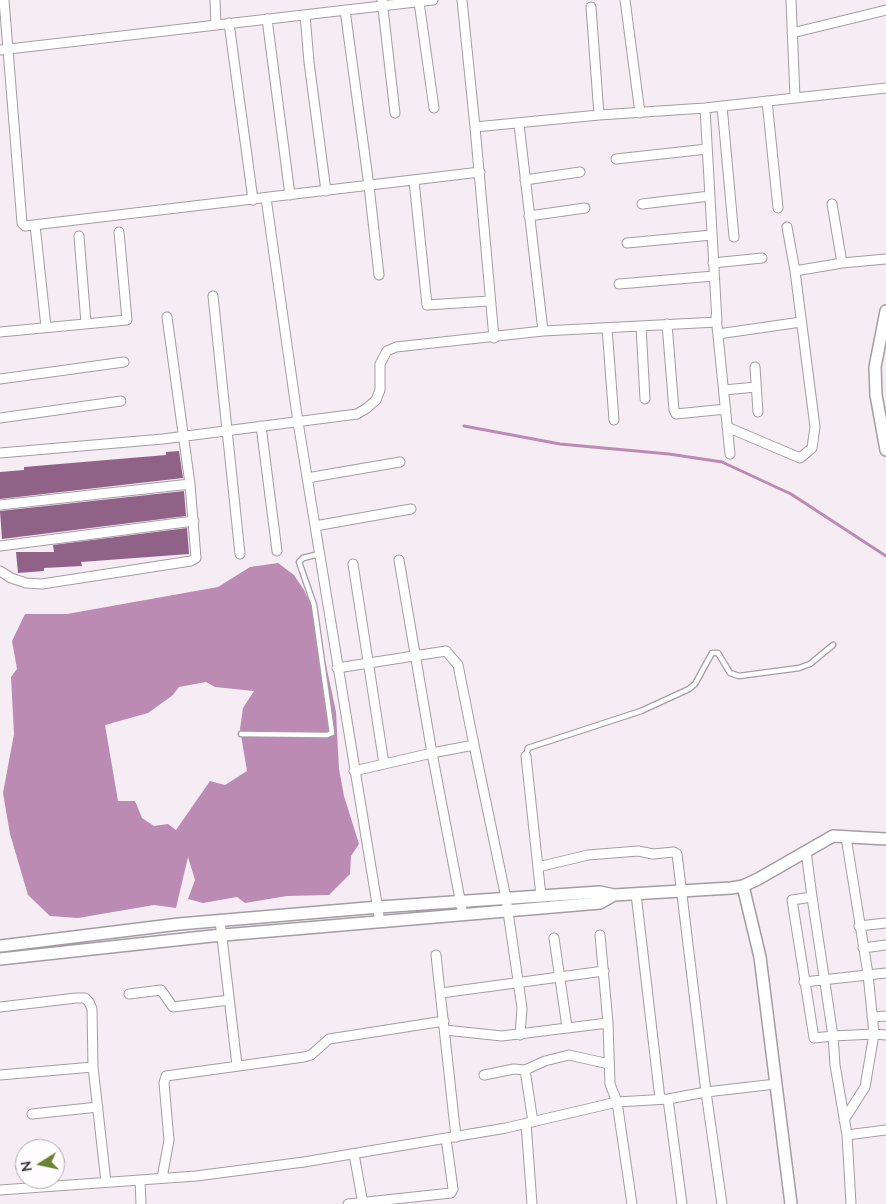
<!DOCTYPE html>
<style>
body{margin:0}
#map{position:relative;width:886px;height:1204px;overflow:hidden;background:#f6ecf4;font-family:Mulish,sans-serif}
canvas{display:block}
.north{position:absolute;left:15px;top:1139px;width:50px;height:50px;box-sizing:border-box;background:#fefcfe;border:1px solid #b0adb0;border-radius:50%;rotate:260deg;font-size:14px;font-weight:700;line-height:20px;text-align:center;color:#3c373b}
.north::after{content:'';display:block;margin:auto;width:18px;height:22px;background:#6c8233;clip-path:polygon(50% 0,100% 100%,50% 72%,0 100%)}
</style>
<div id="map">
<canvas width="886" height="1204"></canvas>
<div class="north">N</div>
</div>
<script>
const g = document.querySelector('canvas').getContext('2d');
g.lineJoin = 'round';
function fill(path, color) { g.fillStyle = color; g.fill(path, 'evenodd'); }
const poly = rows => new Path2D(rows.map(r => 'M' + r).join(''));
function stroke(path, color, width, dash) { g.strokeStyle = color; g.lineWidth = width; g.lineCap = dash ? 'butt' : 'round'; g.setLineDash(dash || []); g.stroke(path); }
fill(poly([
 [278,563,294,575,304,590,315,613,336,712,339,769,344,796,359,844,351,856,350,874,329,895,287,896,245,903,237,897,203,903,188,899,195,880,188,857,176,908,154,905,78,918,50,916,28,895,10,834,3,793,14,734,11,677,17,669,12,641,25,614,67,614,218,587,250,567],
 [206,682,215,687,254,691,243,708,240,729,247,771,225,785,210,781,176,830,168,824,154,826,142,818,135,801,118,801,105,725,148,713,173,695,179,687]
]), '#bc8bb4');
stroke(poly([
 [464,426,560,444,669,454,722,462,791,494,886,556]
]), '#bc8bb4', 3);
fill(poly([
 [179,451,183,478,0,499,0,472,24,470,24,467,166,455,166,452],
 [184,491,186,516,2,539,0,511],
 [187,528,189,554,81,562,82,566,44,568,44,571,18,573,16,552,54,552,53,545]
]), '#906288');
const lane = poly([
 [241,734,327,735,332,733,314,605,299,562,303,558,319,554],
 [526,756,528,748,641,711,689,689,695,684,712,653,718,653,730,673,739,676,799,668,810,664,833,645]
]);
const street = poly([
 [4,0,22,223,25,226,480,172],
 [215,0,216,25],
 [382,0,395,113],
 [462,0,475,127,599,115,705,108,886,88],
 [625,0,640,113],
 [791,0,795,98],
 [419,2,434,108],
 [591,7,599,115],
 [345,10,369,186,379,275],
 [305,15,309,62,326,191],
 [267,19,290,195],
 [229,23,253,200],
 [792,33,886,10],
 [0,50,433,0],
 [767,101,778,208],
 [722,106,734,237],
 [519,124,543,331],
 [475,127,494,338],
 [616,159,707,149],
 [525,180,580,172],
 [414,181,427,305,489,301],
 [266,198,298,422,380,922],
 [642,204,710,196],
 [832,204,842,263],
 [529,216,585,208],
 [35,225,46,327],
 [787,227,795,271],
 [79,236,86,323],
 [627,243,712,235],
 [713,263,762,258],
 [619,284,714,276],
 [213,296,240,554],
 [716,316,730,454],
 [667,324,674,410,676,414,726,409],
 [641,326,645,399],
 [607,328,614,420],
 [0,332,127,320,119,232],
 [718,334,801,322],
 [755,367,758,412],
 [0,379,124,362],
 [724,390,756,387],
 [0,418,121,401],
 [261,426,277,551],
 [727,427,800,458,812,448,815,427,795,271,842,263,886,259],
 [0,453,163,439,357,414,367,408,376,400,380,390,380,364,387,351,396,347,543,331,717,322,705,108],
 [307,478,400,462],
 [0,505,190,484],
 [315,526,411,509],
 [0,546,194,521],
 [353,564,384,764],
 [0,571,11,578,26,583,42,584,191,561,196,558,190,484,167,317],
 [337,668,446,651,458,665,474,745],
 [526,756,541,896],
 [354,771,432,753,399,560],
 [806,851,812,897],
 [636,894,660,1099],
 [463,915,432,753,474,745,506,898,522,1008,520,1035],
 [220,921,237,1065],
 [859,926,886,923],
 [554,938,567,1027],
 [863,948,886,945],
 [436,955,456,1137],
 [804,982,886,973],
 [441,993,604,971],
 [129,994,161,990,173,1007,229,1000],
 [0,1007,76,998,85,998,89,1002,92,1009,93,1067,106,1182],
 [872,1017,886,1016],
 [608,1023,610,1084,617,1102,632,1204],
 [445,1030,502,1036,608,1023,600,935],
 [0,1075,93,1067],
 [484,1075,514,1069,525,1070],
 [668,1099,682,1204],
 [32,1114,98,1107],
 [844,1120,865,1087,874,1034,868,974,846,837],
 [533,1122,525,1070,545,1061,569,1055,609,1064],
 [526,1123,532,1204],
 [847,1135,886,1130],
 [354,1154,363,1204],
 [162,1178,169,1140,164,1083,166,1076,304,1057,311,1055,329,1039,444,1021],
 [140,1180,141,1204],
 [0,1190,196,1176,304,1162,506,1128,617,1102,668,1099,706,1092,677,854,674,852,653,854,638,851,588,855,538,867],
 [348,1204,451,1193,453,1189,446,1138],
 [722,1204,706,1092,776,1084],
 [851,1204,847,1135,835,1065,833,1036,812,897,792,900,814,1038,833,1036,874,1034,886,1035]
]);
const secondary = poly([
 [886,311,875,367,876,395,886,450],
 [743,886,760,957,791,1204],
 [0,946,179,924,379,907,600,892,614,895,731,888,743,886,758,879,833,836,886,839],
 [0,959,212,936,600,903,614,895]
]);
stroke(lane, '#a69ca4', 7);
stroke(street, '#a69ca4', 11);
stroke(secondary, '#a69ca4', 14);
stroke(lane, '#fff', 4.5);
stroke(street, '#fff', 9);
stroke(secondary, '#fff', 11);
</script>
